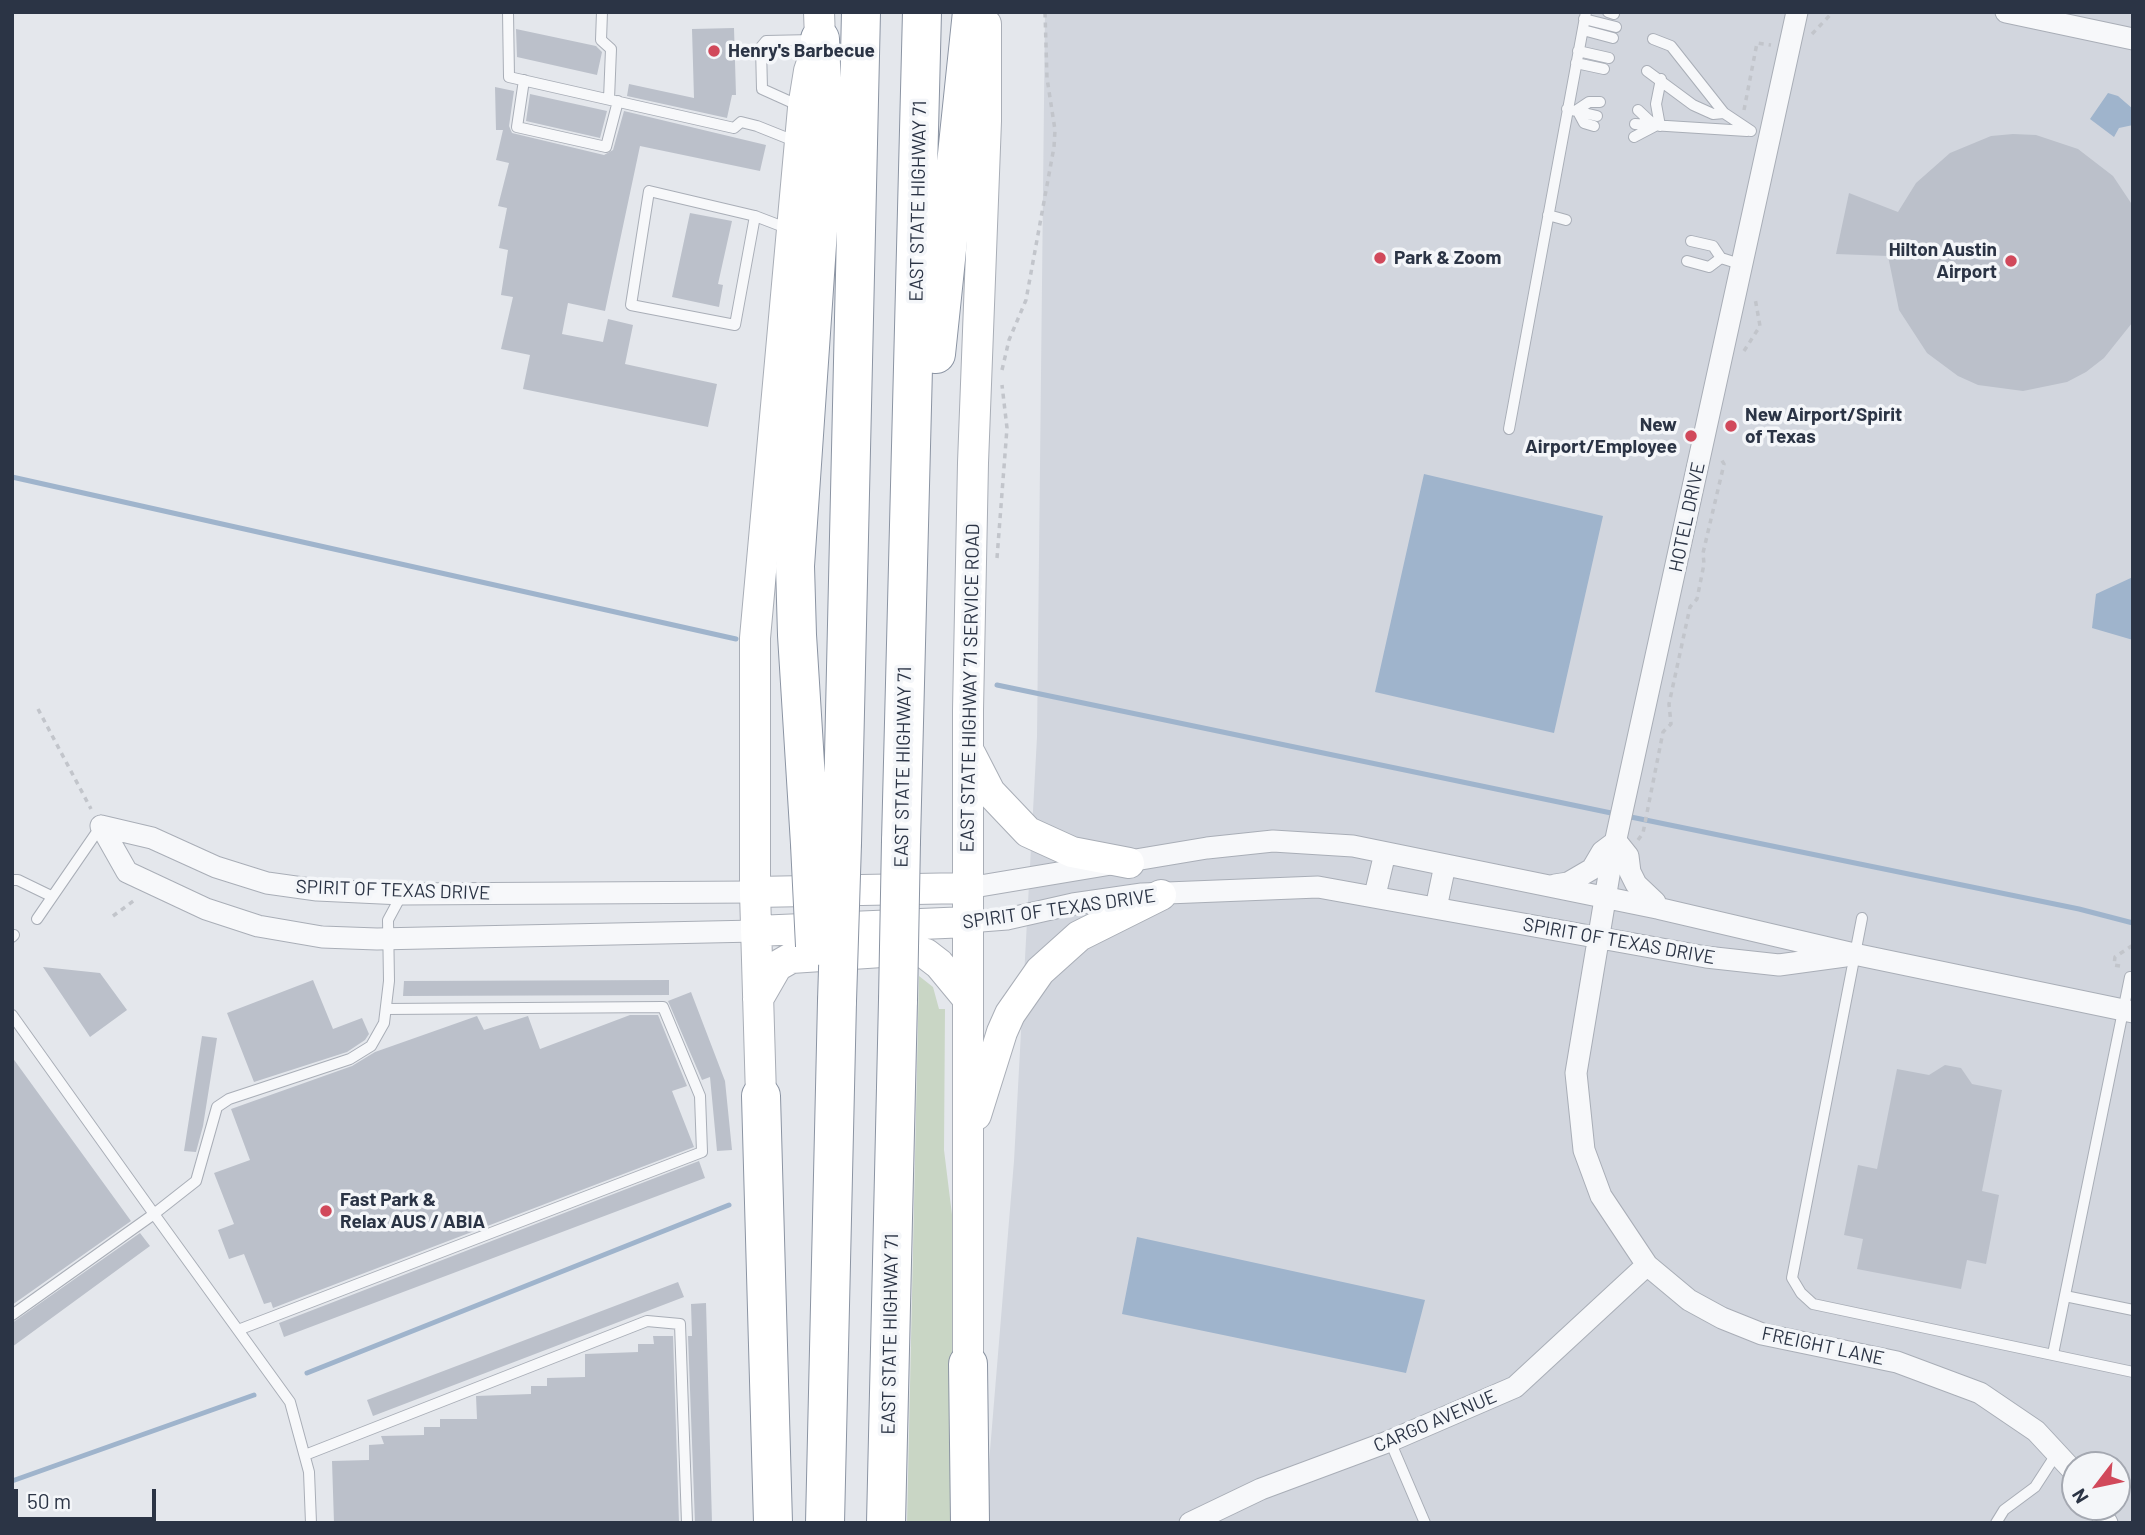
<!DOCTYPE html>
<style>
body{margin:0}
#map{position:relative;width:2145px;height:1535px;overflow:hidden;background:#e4e7ec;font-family:Barlow,sans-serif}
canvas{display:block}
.frame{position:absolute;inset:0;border:14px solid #2b3445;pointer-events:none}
.north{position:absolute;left:2061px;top:1451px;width:70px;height:70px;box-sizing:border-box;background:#f4f6f9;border:2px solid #a4a8b1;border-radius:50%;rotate:238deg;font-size:19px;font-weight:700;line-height:28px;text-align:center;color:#2b3445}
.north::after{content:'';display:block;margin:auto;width:24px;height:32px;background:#d1495b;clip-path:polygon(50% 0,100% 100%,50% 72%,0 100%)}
.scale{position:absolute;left:14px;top:1489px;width:142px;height:32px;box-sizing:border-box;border:4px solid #2b3445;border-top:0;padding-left:9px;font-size:21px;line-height:24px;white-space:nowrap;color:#2b3445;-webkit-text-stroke:5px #f4f6f9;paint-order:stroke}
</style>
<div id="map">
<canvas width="2145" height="1535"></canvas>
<div class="frame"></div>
<div class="north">N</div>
<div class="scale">50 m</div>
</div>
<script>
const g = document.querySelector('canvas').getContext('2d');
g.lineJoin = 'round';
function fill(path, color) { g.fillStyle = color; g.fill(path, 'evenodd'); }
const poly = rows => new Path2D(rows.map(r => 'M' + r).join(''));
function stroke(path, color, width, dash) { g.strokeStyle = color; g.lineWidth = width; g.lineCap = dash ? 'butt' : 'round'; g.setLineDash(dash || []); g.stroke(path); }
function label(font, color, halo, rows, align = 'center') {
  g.font = font + ' Barlow,sans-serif'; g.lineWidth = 7; g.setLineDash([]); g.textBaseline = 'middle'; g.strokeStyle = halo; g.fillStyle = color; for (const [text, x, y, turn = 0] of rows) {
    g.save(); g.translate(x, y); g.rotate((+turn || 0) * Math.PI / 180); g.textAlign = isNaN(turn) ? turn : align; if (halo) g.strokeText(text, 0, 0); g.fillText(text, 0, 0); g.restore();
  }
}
fill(poly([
 [1045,12,2133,12,2133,1523,984,1523,1014,1161,1037,737],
 [2075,1465,2117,1465,2117,1507,2075,1507]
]), '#d2d6de');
fill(poly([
 [919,976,933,987,939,1009,945,1009,944,1150,954,1231,960,1523,907,1523]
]), '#c9d6c5');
fill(poly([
 [2108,93,2118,96,2133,109,2133,125,2119,128,2114,137,2090,119],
 [1424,474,1603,516,1554,733,1375,692],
 [2133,577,2133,640,2092,628,2096,594],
 [1137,1237,1425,1300,1406,1373,1122,1314]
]), '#9fb4cc');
stroke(poly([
 [12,477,736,639],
 [997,685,1616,814],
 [1626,816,2079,909,2133,923],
 [307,1373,729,1205],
 [12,1481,254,1395]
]), '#9fb4cc', 5);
fill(poly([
 [734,28,736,95,732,95,727,118,627,96,629,84,694,98,692,29],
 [516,29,596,46,602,52,597,75,517,57],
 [495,87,514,91,509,126,512,133,604,155,613,150,624,111,766,145,760,171,640,146,605,311,568,303,562,334,603,342,608,319,633,325,625,364,717,384,708,427,523,389,530,355,501,349,513,297,501,295,508,250,499,248,507,208,498,206,509,163,496,160,503,130,496,130],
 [530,94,607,111,600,138,526,121],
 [2013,134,2036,135,2078,149,2113,176,2133,206,2132,323,2104,358,2086,372,2067,382,2023,391,1978,385,1958,376,1927,353,1899,310,1888,256,1836,254,1849,193,1898,212,1916,183,1950,153,1991,136],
 [690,213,732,221,718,284,723,285,719,307,672,297],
 [43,967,100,973,127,1010,90,1037],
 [313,980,333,1029,362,1018,369,1034,365,1040,347,1052,254,1082,227,1013],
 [669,980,669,995,403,996,404,981],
 [691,992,725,1081,732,1150,717,1151,710,1077,702,1080,668,1001],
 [630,1015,658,1015,687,1086,672,1091,694,1147,273,1308,271,1302,264,1304,244,1254,229,1259,218,1230,234,1224,214,1173,250,1160,231,1109,352,1066,375,1052,477,1016,484,1030,528,1016,540,1049],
 [202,1036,217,1038,203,1126,196,1152,184,1151],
 [12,1057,131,1221,12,1305],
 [1945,1065,1961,1068,1972,1084,2002,1090,1982,1191,1999,1195,1986,1264,1967,1260,1961,1289,1857,1269,1863,1239,1844,1235,1858,1165,1877,1169,1897,1069,1929,1075],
 [699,1161,705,1178,284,1337,279,1323],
 [140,1233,150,1246,12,1347,12,1323],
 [678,1282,684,1297,373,1416,367,1400],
 [706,1303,712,1523,695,1523,688,1336,692,1336,691,1304],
 [653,1336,673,1336,679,1523,334,1523,332,1461,369,1460,369,1445,384,1444,381,1436,424,1435,424,1427,440,1427,440,1419,477,1419,476,1396,531,1394,531,1386,547,1386,547,1378,585,1377,585,1354,638,1352,638,1344,654,1344]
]), '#bbc0ca');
const lane = poly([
 [508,12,509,77,734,128,741,122,757,126,797,142],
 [602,12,601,40,611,49,609,99],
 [1608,12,1614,14],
 [1584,19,1616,27],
 [1583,30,1613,38],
 [1653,39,1671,46,1724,113,1751,131],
 [1578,51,1609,58],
 [1576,63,1604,69],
 [1647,71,1693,105,1713,114,1724,113],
 [524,80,517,127,606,147,618,101],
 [802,107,762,89,761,47,766,41,813,40],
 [1567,109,1597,116],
 [1577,110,1589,102,1600,102],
 [1577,110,1584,123,1594,126],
 [1635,124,1747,131],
 [1660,126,1656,104,1661,79],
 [1634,137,1655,126,1638,110],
 [1548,215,1566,220],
 [755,216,735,325,631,305,649,191,755,216,789,229],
 [1691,241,1713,246,1721,258,1743,265],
 [1687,261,1709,267,1721,258],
 [1509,429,1586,12],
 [12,880,18,880,51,896],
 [1862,918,1792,1278,1801,1293,1813,1304,2133,1372],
 [37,919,101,826],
 [12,937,14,935],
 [12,1015,154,1214,196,1181,217,1107,229,1099,350,1059,371,1046,384,1023,389,981,388,920,402,894],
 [2065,1296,2133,1310],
 [12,1315,154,1214,290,1402,309,1472,311,1523],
 [238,1330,702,1152,700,1096,663,1007,386,1009],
 [2053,1354,2130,977],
 [1390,1441,1425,1523],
 [305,1455,647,1321,680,1324,687,1523],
 [1996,1523,2004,1510,2035,1487,2057,1453]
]);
const street = poly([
 [1797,12,1612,857,1576,1073,1584,1150,1601,1196,1647,1265,1689,1300,1722,1318,1762,1334,1897,1362,1980,1393,2036,1431,2075,1473],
 [2006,12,2133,39],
 [101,826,127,872,206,909,258,926,322,937,377,939,756,931],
 [101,826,152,838,216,867,267,883,317,890,402,894,755,892],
 [1616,841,1628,856,1630,872,1636,884,1655,902,1657,908],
 [1555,885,1568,883,1592,869,1602,852,1614,843],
 [968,888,1207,848,1273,841,1353,846,1657,908,1854,954,2133,1012],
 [1375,895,1385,853],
 [1436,908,1445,865],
 [968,922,1007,919,1073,904,1142,894,1318,887,1706,957,1779,965,1845,956],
 [2097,1507,2107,1523],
 [1190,1523,1261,1489,1390,1441,1515,1387,1647,1265]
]);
const secondary = poly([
 [971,755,990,792,1028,832,1072,852,1129,863],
 [755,892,968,888],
 [756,931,968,922],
 [758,999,777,966,791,958,912,950,926,954,939,964,968,999],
 [761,1096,755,892,755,638,803,108,809,71,820,39,819,12],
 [976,1115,1002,1032,1010,1014,1040,971,1079,936,1161,895],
 [968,1364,968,710,973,463,986,121,986,24]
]);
const highway = poly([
 [936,354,972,12],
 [901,841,922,12],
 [842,843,861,12],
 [810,844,797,635,795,566,824,143,820,39],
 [761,1096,773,1523],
 [968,1364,970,1523],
 [825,1523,837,1001],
 [886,1523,898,1000]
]);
stroke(lane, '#a9aeb7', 12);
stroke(street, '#a9aeb7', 23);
stroke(secondary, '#a9aeb7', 32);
stroke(highway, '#8b94a3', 40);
stroke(poly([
 [1812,34,1833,12],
 [1744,110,1757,43,1771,45],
 [1744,351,1760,326,1755,298],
 [1002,370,1009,340,1026,300,1054,147,1055,130,1047,78,1045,12],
 [997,558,1007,428,1002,385],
 [38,709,91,809],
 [1638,840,1643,833,1663,732,1671,724,1669,704,1690,607,1697,599,1704,564,1703,553,1724,464,1720,457],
 [113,916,136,899],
 [2120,966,2114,965,2115,957,2133,945]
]), '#c2c5cb', 3.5, [5, 5]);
stroke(lane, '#f7f8fa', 10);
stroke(street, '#f7f8fa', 21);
stroke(secondary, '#fff', 30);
stroke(highway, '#fff', 38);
const highwayBridge = poly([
 [810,844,815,946],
 [898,1000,901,841],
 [837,1001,842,843]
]);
stroke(highwayBridge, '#8b94a3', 40, []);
stroke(highwayBridge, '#fff', 38);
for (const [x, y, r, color] of [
 [714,51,7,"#d1495b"],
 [1380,258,7,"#d1495b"],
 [2011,261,7,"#d1495b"],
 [1731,426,7,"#d1495b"],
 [1691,436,7,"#d1495b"],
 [326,1211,7,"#d1495b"]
]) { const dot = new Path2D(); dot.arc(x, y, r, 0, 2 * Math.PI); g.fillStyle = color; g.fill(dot); stroke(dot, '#f4f6f9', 2.5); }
label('bold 19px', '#2b3445', '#f4f6f9', [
 ["Henry's Barbecue",728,51],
 ["Hilton Austin",1997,250,"right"],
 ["Airport",1997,272,"right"],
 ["Park & Zoom",1394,258],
 ["New Airport/Spirit",1745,415],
 ["of Texas",1745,437],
 ["New",1677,425,"right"],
 ["Airport/Employee",1677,447,"right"],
 ["Fast Park &",340,1200],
 ["Relax AUS / ABIA",340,1222]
], 'left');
label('19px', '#2b3445', '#f4f6f9', [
 ["EAST STATE HIGHWAY 71",918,201,-89],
 ["HOTEL DRIVE",1687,517,-78],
 ["EAST STATE HIGHWAY 71 SERVICE ROAD",970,688,-89],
 ["EAST STATE HIGHWAY 71",903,767,-89],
 ["SPIRIT OF TEXAS DRIVE",393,890,2],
 ["SPIRIT OF TEXAS DRIVE",1059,909,-8],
 ["SPIRIT OF TEXAS DRIVE",1619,941,10],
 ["EAST STATE HIGHWAY 71",890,1334,-89],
 ["FREIGHT LANE",1823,1346,12],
 ["CARGO AVENUE",1435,1421,-23]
]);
</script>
